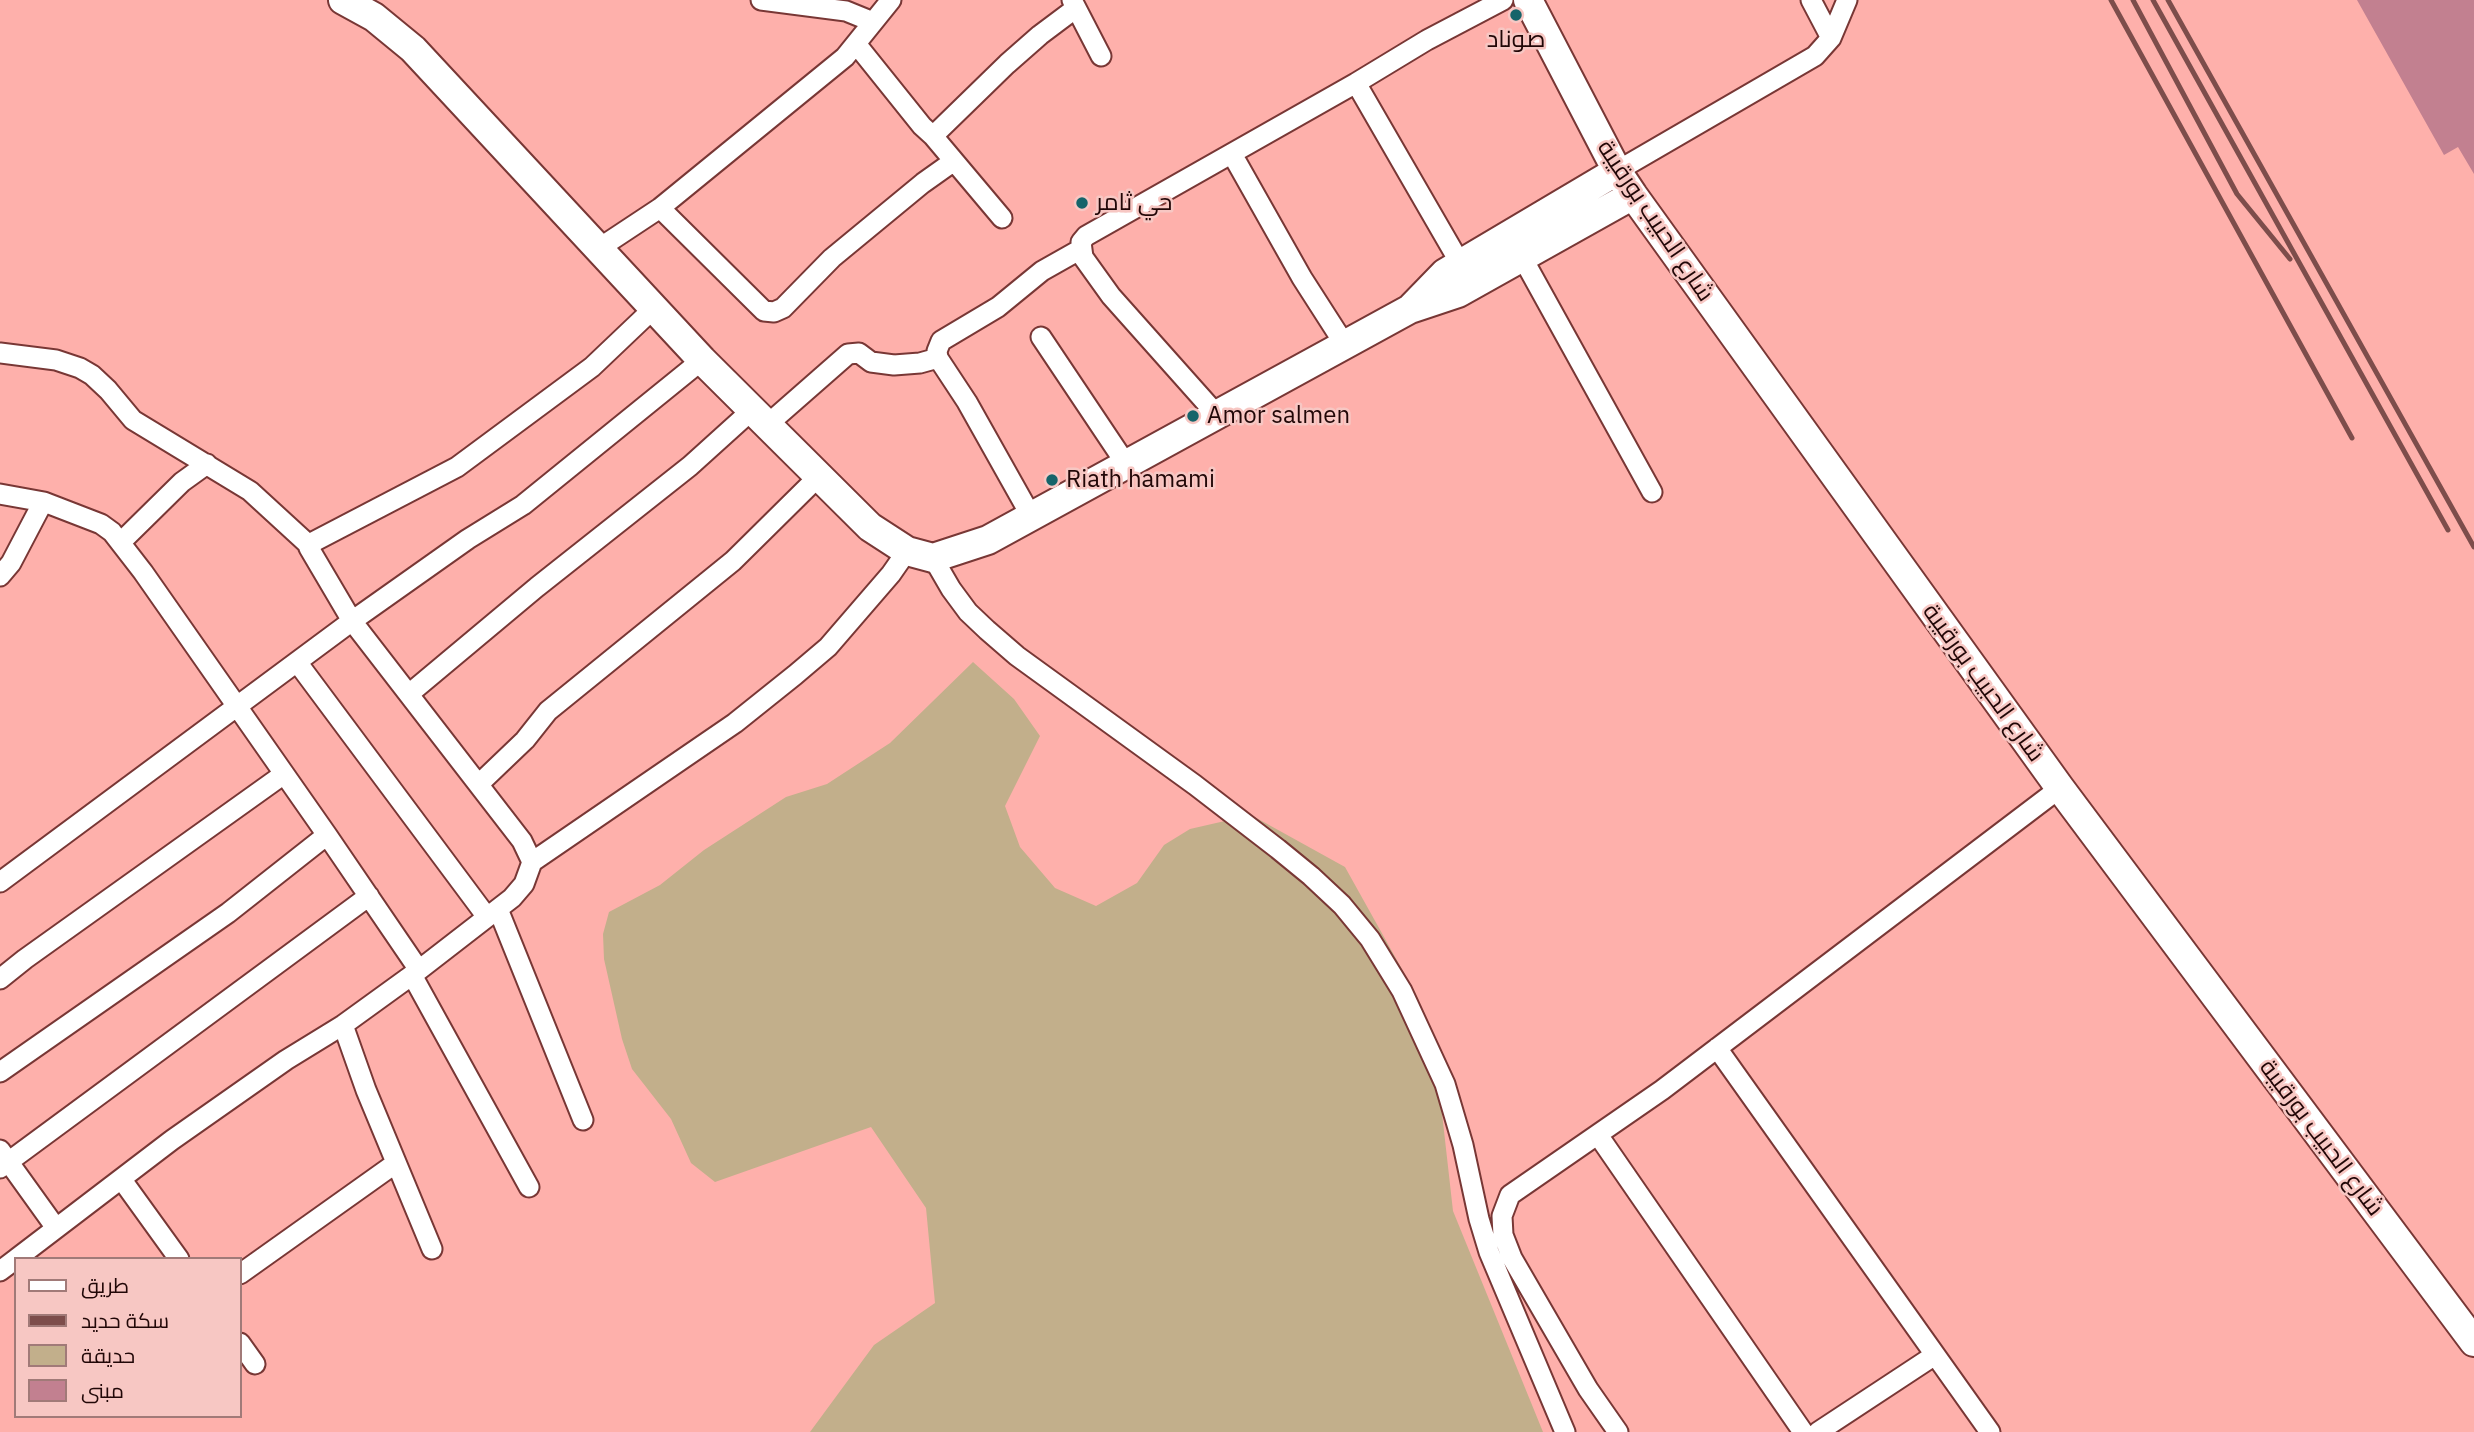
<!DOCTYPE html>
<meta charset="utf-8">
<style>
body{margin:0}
#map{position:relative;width:2474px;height:1432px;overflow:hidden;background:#feb0ab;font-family:"IBM Plex Sans",Cairo,sans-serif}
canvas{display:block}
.legend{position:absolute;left:14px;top:1257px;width:228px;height:161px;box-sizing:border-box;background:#f7c7c3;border:2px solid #a17a78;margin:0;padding:9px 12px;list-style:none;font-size:21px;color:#210707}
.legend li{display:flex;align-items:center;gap:14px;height:35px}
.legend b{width:35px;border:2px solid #a17a78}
</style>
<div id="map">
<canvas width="2474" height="1432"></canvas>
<ul class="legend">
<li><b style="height:9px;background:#fff"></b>طريق</li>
<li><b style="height:9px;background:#7d4d4b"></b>سكة حديد</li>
<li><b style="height:19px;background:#c2af8b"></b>حديقة</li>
<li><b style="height:19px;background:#c28090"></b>مبنى</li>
</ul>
</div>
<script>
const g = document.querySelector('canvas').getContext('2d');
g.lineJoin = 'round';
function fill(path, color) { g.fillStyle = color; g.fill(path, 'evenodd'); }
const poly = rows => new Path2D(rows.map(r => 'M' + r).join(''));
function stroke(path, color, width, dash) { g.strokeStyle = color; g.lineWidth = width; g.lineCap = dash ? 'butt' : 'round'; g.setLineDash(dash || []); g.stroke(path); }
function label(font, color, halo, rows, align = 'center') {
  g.font = font + ' "IBM Plex Sans",Cairo,sans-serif'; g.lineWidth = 5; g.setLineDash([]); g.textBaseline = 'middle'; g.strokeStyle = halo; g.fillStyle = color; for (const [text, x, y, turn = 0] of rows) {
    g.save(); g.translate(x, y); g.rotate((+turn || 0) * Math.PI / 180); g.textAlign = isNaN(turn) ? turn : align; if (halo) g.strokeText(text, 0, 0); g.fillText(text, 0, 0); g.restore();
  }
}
fill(poly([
 [973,662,1014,699,1040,736,1005,806,1020,847,1055,888,1096,906,1137,883,1164,845,1190,829,1251,815,1345,867,1418,998,1436,1060,1453,1211,1543,1432,810,1432,874,1345,935,1303,926,1208,871,1127,715,1182,691,1163,671,1119,632,1069,622,1039,604,959,603,934,609,912,660,885,704,850,786,797,827,784,890,743]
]), '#c2af8b');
fill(poly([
 [2357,0,2474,0,2474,174,2458,147,2444,155]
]), '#c28090');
const street = poly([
 [761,0,846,11,873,22],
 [1072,0,1101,56],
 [1811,0,1831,38],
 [857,45,922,126,933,136,1002,218],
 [1356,83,1460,263],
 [933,136,1007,64,1040,35,1076,8],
 [1232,154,1302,278,1345,345],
 [1617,171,1815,56,1831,38,1847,0],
 [660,208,764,311,774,312,783,308,832,258,923,183,954,161],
 [598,249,660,208,845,57,891,0],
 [1522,257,1652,492],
 [1041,337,1126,464],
 [0,353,56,360,80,368,92,375,108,390,133,420,250,491,310,546],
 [1217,415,1111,296,1083,257,1081,242,1086,236,1356,83,1427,40,1503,0],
 [767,425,848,354,859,353,871,362,894,365,920,363,938,358],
 [0,494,44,502,101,524,112,532,143,572,327,835,419,970],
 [1031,516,967,402,938,358,937,351,941,341,998,307,1042,271,1081,249],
 [121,542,182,482,207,464],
 [933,558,951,589,968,612,987,630,1017,656,1195,785,1278,849,1311,876,1342,905,1370,939,1402,991,1445,1084,1463,1145,1479,1219,1489,1252,1565,1432],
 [0,576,11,563,43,502],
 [297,662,487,917],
 [409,694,537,587,690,466,752,410],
 [479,784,525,740,548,711,733,561,819,476],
 [532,862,735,723,795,675,828,647,891,574,907,551],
 [0,882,352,621,468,539,523,505,702,360],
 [498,909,583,1120],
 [412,975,529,1187],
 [0,979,25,959,284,774],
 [343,1025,366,1090,432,1249],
 [1717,1048,1990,1432],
 [0,1072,228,913,327,835],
 [1598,1135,1803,1432],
 [0,1150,56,1228],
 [0,1168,369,896],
 [122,1180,179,1259],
 [16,1259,172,1140,286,1060,343,1025,419,970,512,898,524,884,532,862,522,841,352,621,309,548,315,541,457,467,592,367,653,309],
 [0,1271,16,1259],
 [240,1274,396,1163],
 [240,1343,255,1364],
 [1618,1432,1588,1389,1512,1258,1503,1235,1502,1216,1510,1195,1662,1090,2060,788],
 [1818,1432,1935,1355]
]);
const secondary = poly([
 [343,0,374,17,413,49,702,360,870,527,907,551,933,558,988,540,1410,309,1458,293,1633,195],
 [1528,0,1617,171,1633,195,2060,788,2474,1342],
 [1412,307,1445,273,1617,171]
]);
stroke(street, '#783735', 23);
stroke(secondary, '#783735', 32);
stroke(street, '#fff', 19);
stroke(secondary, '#fff', 28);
stroke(poly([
 [2111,0,2352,438],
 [2133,0,2237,194,2290,259],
 [2153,0,2448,530],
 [2168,0,2474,547]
]), '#7d4d4b', 5);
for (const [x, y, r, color] of [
 [1516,15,7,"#15646a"],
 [1082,203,7,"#15646a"],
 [1193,416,7,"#15646a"],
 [1052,480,7,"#15646a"]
]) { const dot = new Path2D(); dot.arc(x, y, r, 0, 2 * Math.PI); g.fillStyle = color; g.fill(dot); stroke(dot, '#f7c7c3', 2.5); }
label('24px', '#210707', '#f7c7c3', [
 ["صوناد",1516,40,"center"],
 ["حي ثامر",1096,203],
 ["Amor salmen",1207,416],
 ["Riath hamami",1066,480]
], 'left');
label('24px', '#210707', '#f7c7c3', [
 ["شارع الحبيب بورقيبة",1655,221,56],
 ["شارع الحبيب بورقيبة",1983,683,54],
 ["شارع الحبيب بورقيبة",2321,1138,53]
]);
</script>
